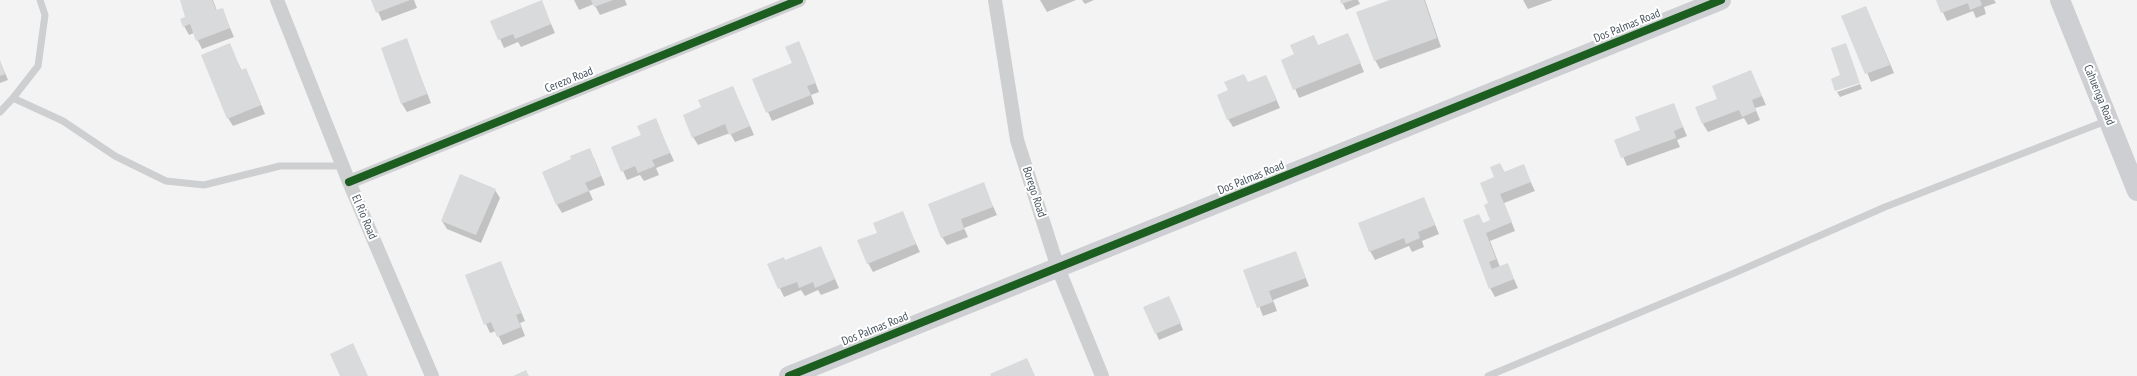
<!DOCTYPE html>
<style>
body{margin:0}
canvas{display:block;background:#f3f3f3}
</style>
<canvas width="2137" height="376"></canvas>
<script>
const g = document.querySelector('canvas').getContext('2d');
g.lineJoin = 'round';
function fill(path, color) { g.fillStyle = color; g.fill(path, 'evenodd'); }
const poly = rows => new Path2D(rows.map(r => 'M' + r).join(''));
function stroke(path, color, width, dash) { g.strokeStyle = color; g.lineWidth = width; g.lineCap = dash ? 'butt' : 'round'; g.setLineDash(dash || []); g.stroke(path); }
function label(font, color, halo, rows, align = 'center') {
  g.font = font + ' "PT Sans Narrow",sans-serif'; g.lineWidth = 4; g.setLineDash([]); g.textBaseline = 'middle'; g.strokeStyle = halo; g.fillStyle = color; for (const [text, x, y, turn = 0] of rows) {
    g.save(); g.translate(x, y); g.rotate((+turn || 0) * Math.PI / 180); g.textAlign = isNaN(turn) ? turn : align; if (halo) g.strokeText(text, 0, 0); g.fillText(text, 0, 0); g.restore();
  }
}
fill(poly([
 [182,0,213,0,217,11,222,9,234,37,202,49,194,33,189,35,184,26,186,18],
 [373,0,414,0,417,8,382,21],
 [574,0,625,0,627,5,600,15,594,4,579,10],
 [1040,0,1076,0,1047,12],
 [1082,0,1094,0,1085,4],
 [1341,0,1358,0,1360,4,1346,10],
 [1394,0,1425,0,1441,47,1380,69,1375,60],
 [1523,0,1553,0,1528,9],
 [1937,0,1994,0,1996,3,1984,7,1986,14,1976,18,1973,11,1947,21],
 [541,1,555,33,521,47,518,42,504,48,492,21],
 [1866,7,1894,73,1871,82,1843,16],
 [1348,34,1364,72,1299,98,1283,60],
 [406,40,431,103,407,112,402,104],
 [229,45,242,71,245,70,250,78,265,114,233,126,228,118],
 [803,51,819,92,811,95,814,104,772,121,754,80,793,63],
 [0,61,8,80,0,83],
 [1751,72,1766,105,1755,108,1760,120,1748,125,1744,118,1708,132,1703,124],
 [1266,76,1280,108,1233,127,1228,119,1248,83],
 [1860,84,1862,89,1840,97,1837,92],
 [733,87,754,135,735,142,730,133,698,145,693,137,702,108],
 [1673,104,1687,136,1677,140,1680,147,1627,166,1616,140,1641,131],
 [655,120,674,161,656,168,659,175,644,181,640,175,627,180,613,148,643,136],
 [594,158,605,185,589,191,593,200,562,213,557,205],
 [1500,164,1505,173,1523,166,1535,191,1504,203,1515,231,1490,241,1500,267,1507,264,1518,288,1495,297,1490,288,1483,224,1491,221,1489,204],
 [983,184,997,215,964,228,968,237,947,245,942,237],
 [495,190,500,198,481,243,447,229,442,221],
 [1424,198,1439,234,1422,241,1424,247,1412,252,1409,246,1375,260,1370,251],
 [902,213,920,252,873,272,868,263,878,233],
 [821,247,839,288,821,295,818,290,805,296,801,290,784,297,769,265,785,262],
 [1295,252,1309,286,1273,300,1277,311,1263,316,1245,271],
 [500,262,525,321,520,323,525,336,503,345,496,331,490,333,486,324],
 [1172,303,1183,330,1159,340,1145,307]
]), '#0003');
fill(poly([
 [180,0,212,0,216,10,223,8,230,28,196,41,190,24,183,27,180,19,185,17],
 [371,0,410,0,376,13],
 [542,0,551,24,515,39,513,34,498,40,490,21],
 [591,0,613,0,594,7],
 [1340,0,1353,0,1341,4],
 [1390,0,1424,0,1437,38,1374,61,1356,12],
 [1936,0,1980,0,1982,5,1970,10,1968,3,1941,13],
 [1866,6,1890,65,1865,74,1841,16],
 [1348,33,1361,63,1293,90,1281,60,1294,54,1290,45,1314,35,1318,45],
 [407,38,427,94,401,104,381,48],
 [799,41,816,83,807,86,811,95,766,113,752,79,792,63,785,47],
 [230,43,241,70,246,68,261,105,227,119,201,55],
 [1846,43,1860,83,1835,91,1831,79,1840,75,1831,48],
 [0,60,5,74,0,76],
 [1751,70,1762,96,1752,100,1756,111,1742,117,1739,110,1702,124,1695,107,1717,99,1712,86],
 [1244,74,1248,82,1266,75,1277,100,1227,120,1217,95,1228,90,1224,82],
 [733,86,750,126,729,135,725,124,692,138,683,115,701,107,698,100],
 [1674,103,1683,127,1674,131,1676,138,1621,158,1614,140,1640,130,1635,117],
 [656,118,670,153,652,160,655,166,638,173,635,166,621,172,611,147,641,135,637,126],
 [590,148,601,176,585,183,589,191,556,205,542,172,571,159,570,156],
 [1500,163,1504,172,1524,164,1531,182,1500,194,1512,222,1486,233,1496,259,1489,262,1492,269,1508,263,1514,279,1489,289,1463,220,1479,214,1483,223,1490,220,1484,205,1488,203,1480,183,1494,177,1490,167],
 [460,174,496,189,476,235,441,221],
 [984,182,993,207,961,219,964,229,941,238,928,204],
 [1424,197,1435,225,1418,232,1420,238,1406,244,1404,238,1369,252,1358,223],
 [903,211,916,244,867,264,857,240,877,233,873,223],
 [821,246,835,279,815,288,813,282,799,288,797,282,778,289,767,264,784,257,785,260],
 [1296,251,1306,278,1269,291,1273,302,1257,308,1243,270],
 [501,261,521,313,516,315,521,327,497,337,491,322,484,325,465,275],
 [1169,296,1181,323,1155,334,1143,307],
 [353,343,368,376,340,376,330,354],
 [1027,358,1035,376,991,376,990,374],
 [526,370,529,376,513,376]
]), '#d9dadb');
stroke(poly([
 [40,0,45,15,38,66,13,98,63,121,115,156,166,181,204,185,280,166,343,166],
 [0,112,13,98],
 [1488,376,1732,274,1885,207,2106,121]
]), '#cdcfd1', 7);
stroke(poly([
 [277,0,349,182,432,376],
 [995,0,1017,140,1058,268,1102,376],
 [349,182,799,0]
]), '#cdcfd1', 14);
stroke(poly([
 [2060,0,2137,191],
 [789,376,1721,0]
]), '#cdcfd3', 20);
stroke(poly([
 [349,182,799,0],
 [789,376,1721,0]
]), '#1b5e20', 8);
label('12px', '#495660', '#fff', [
 ["Dos Palmas Road",1627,26,-22],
 ["Cerezo Road",569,80,-22],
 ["Cahuenga Road",2099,95,68],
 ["Dos Palmas Road",1251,178,-22],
 ["Borego Road",1034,192,72],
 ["El Rio Road",364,217,67],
 ["Dos Palmas Road",875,329,-22]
]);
</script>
